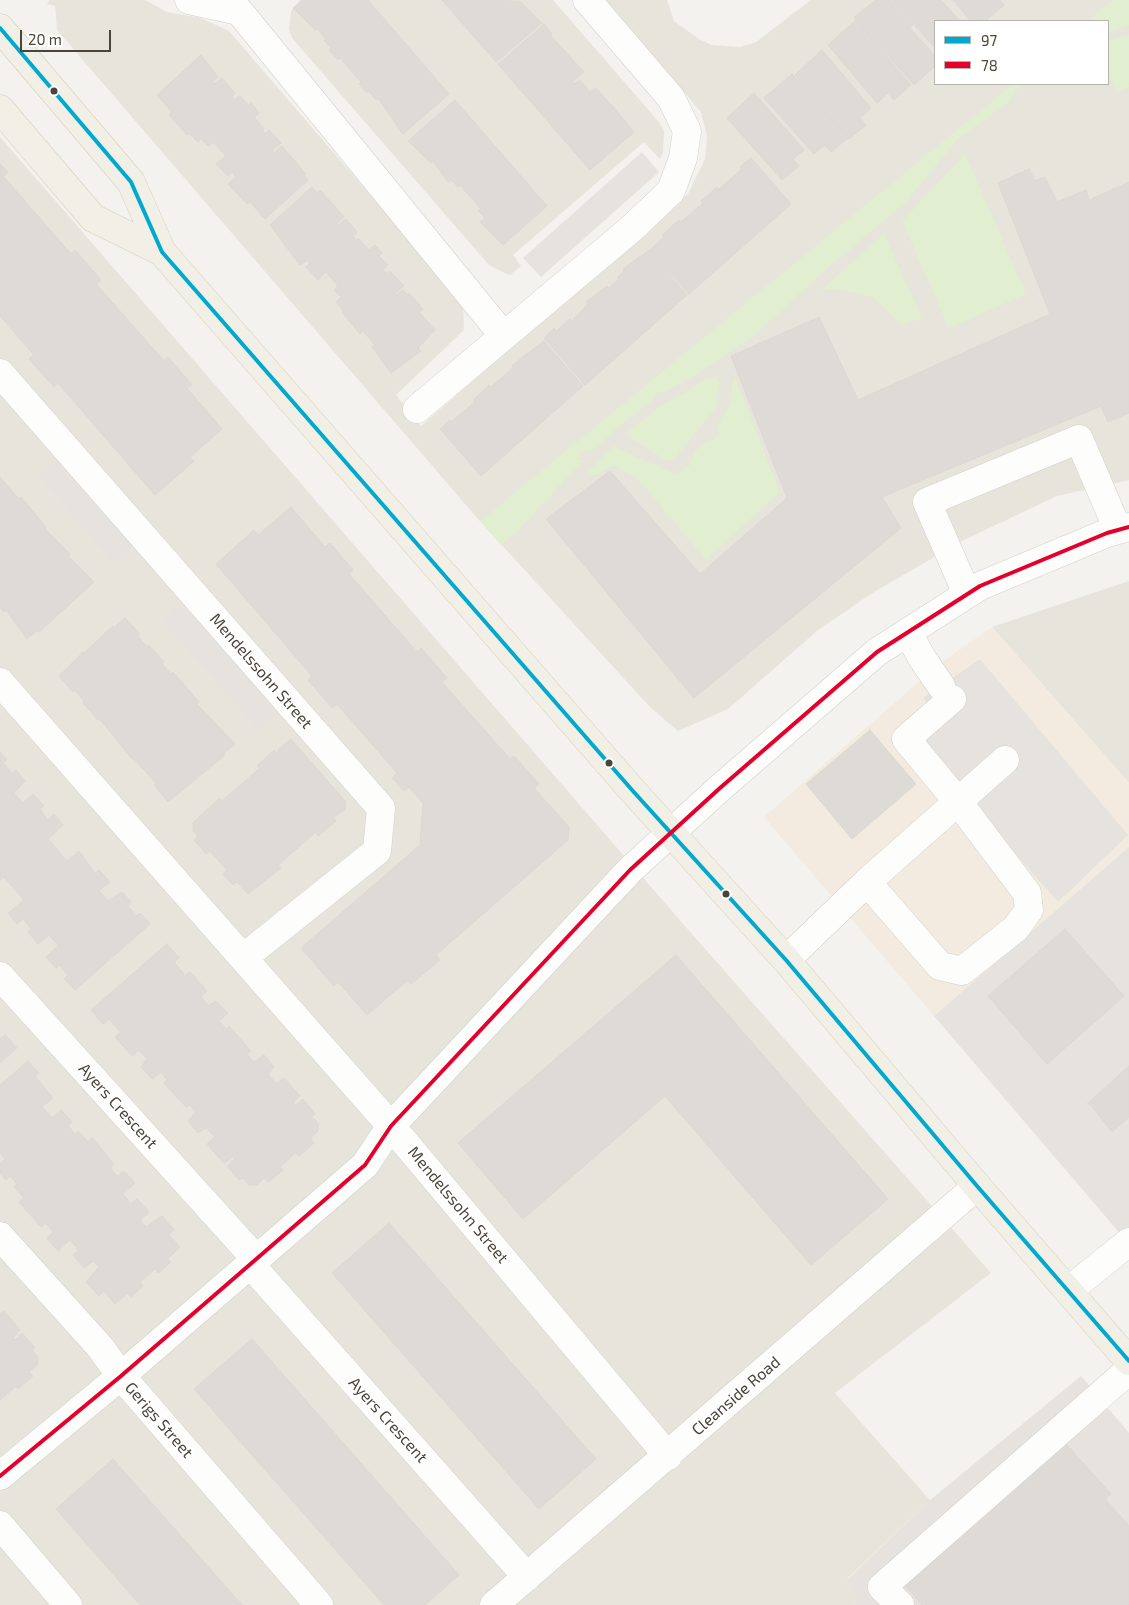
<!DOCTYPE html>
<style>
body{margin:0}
#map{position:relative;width:1129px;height:1605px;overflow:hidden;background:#f4f2ee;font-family:"Exo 2",sans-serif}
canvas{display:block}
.legend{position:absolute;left:934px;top:20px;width:175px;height:65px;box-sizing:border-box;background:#fff;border:1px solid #b7b4b0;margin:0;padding:6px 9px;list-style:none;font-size:15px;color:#4b4439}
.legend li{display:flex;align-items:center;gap:10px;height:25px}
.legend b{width:25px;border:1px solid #b7b4b0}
.scale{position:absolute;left:20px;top:30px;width:91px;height:22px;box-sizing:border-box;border:2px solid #4b4439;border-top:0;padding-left:6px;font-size:15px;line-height:18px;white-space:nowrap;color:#4b4439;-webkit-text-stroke:4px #fff;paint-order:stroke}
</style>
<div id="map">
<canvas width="1129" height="1605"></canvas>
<ul class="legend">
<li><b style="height:6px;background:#00a9ce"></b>97</li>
<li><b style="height:6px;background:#e4002b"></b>78</li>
</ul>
<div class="scale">20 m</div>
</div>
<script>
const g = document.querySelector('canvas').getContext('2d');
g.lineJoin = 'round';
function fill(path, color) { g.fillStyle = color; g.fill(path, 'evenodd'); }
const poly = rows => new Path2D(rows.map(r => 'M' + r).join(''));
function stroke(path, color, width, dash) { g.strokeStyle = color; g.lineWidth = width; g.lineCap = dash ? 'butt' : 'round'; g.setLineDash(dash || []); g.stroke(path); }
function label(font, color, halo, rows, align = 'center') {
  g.font = font + ' "Exo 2",sans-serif'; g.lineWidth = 4; g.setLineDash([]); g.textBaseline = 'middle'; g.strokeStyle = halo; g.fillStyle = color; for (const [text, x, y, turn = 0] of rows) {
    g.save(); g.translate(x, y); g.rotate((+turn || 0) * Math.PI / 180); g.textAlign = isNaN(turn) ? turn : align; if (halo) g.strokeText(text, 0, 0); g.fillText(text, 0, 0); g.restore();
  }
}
fill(poly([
 [49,0,145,0,167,12,201,18,229,31,463,303,464,330,396,395,421,426,688,194,705,159,707,137,701,112,605,0,667,0,674,21,699,39,712,45,740,47,756,42,811,0,1129,0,1129,480,1057,496,964,540,874,592,818,630,728,709,678,731,649,706,478,519,57,30,55,6,47,4],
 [935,21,1108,21,1108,84,935,84],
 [300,0,553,0,659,122,664,131,663,153,660,159,644,142,513,255,521,266,510,275,507,274,489,265,292,38,289,29,291,11],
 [0,137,684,925,991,1273,835,1393,930,1500,847,1579,861,1600,855,1605,0,1605],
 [1129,581,1129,783,992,627]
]), '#e7e4dc');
fill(poly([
 [992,627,1129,783,1129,847,934,1016,764,817,938,665]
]), '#f3ebdf');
fill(poly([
 [1129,847,1129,1244,934,1016],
 [1081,1376,1129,1433,1129,1605,855,1605,860,1600,847,1580,930,1500]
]), '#e6e2de');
fill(poly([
 [1112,0,1129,0,1129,25,1108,32,1108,21,1088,21],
 [1129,35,1129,87,1117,93,1108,74,1108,41],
 [1013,84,1021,84,1008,103,958,139,905,203,829,267,756,334,703,370,665,393,661,392,654,395,653,401,623,423,591,452,586,450,578,459,582,461,519,530,501,545,480,521],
 [965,154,1026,294,949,328,902,221],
 [884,234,922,318,901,325,873,297,841,290,821,290],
 [734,375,780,492,706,560,636,477,614,466,595,476,587,472,613,446,675,474,689,466,695,451,706,441,713,440,720,433,716,427,729,405],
 [716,378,720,382,716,408,674,459,667,461,629,437,626,433,659,407,707,379]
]), '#e1eecf');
fill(poly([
 [642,152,659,172,541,277,523,258],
 [60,458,134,546,113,563,39,475],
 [183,601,278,712,258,730,162,619],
 [980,659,1128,835,1058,902,914,739,940,718,923,698]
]), '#e6e3df');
const building = poly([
 [303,0,368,0,449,94,403,134,378,98,376,100,369,91,367,93,359,84,361,82,340,58,338,60,329,50,331,48,324,40,326,39,317,29,315,30,293,8,303,0],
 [442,0,520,1,542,23,496,62,442,0],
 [876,0,890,0,913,25,910,28,935,56,935,66,914,85,854,17,876,0],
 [892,0,941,0,960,21,935,21,935,48,892,0],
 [953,0,1000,0,1004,5,985,21,971,21,953,0],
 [856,20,911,85,894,100,888,93,877,103,828,45,856,20],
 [544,24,552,34,551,36,584,72,572,82,574,84,580,80,590,92,596,88,610,104,608,107,611,104,634,132,590,170,498,64,544,24],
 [822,50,871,108,860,118,866,125,849,139,795,75,822,50],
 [201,55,218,77,212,82,214,84,222,78,235,93,232,97,235,100,240,96,249,106,251,103,259,113,254,117,264,129,262,130,265,134,269,130,281,143,272,151,274,153,282,146,306,174,304,176,308,180,265,219,250,202,247,204,228,184,236,177,232,172,228,176,216,164,226,156,213,142,208,146,201,138,198,142,189,133,187,135,169,115,172,112,157,95,201,55],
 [792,74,848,138,831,152,825,145,814,154,764,98,792,74],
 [754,93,804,150,793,159,799,166,782,180,727,118,754,93],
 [455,100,547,206,503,245,480,222,485,218,478,211,481,209,460,185,458,187,451,180,448,182,433,161,431,163,408,141,455,100],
 [751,158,791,204,689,294,650,250,664,237,662,235,671,227,679,220,681,222,703,203,701,201,717,187,719,189,742,169,740,167,751,158],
 [0,164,8,172,3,176,71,254,75,250,101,280,96,284,164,361,168,357,192,385,187,388,222,429,190,457,194,461,155,495,58,383,54,387,29,359,34,355,0,316,0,164],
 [1029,169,1035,181,1045,177,1057,202,1086,190,1089,200,1129,182,1129,413,1108,422,1101,406,882,497,901,528,694,698,546,519,610,471,700,574,787,498,731,356,819,317,858,400,1050,314,998,183,1029,169],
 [312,187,317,193,320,190,344,217,336,224,337,226,346,219,357,232,353,236,357,240,358,238,369,250,375,245,382,253,379,256,388,265,383,270,387,274,390,271,404,286,395,293,397,295,403,290,408,295,409,293,423,309,419,312,435,330,418,348,421,351,391,373,372,347,375,345,363,331,360,334,342,312,344,311,336,302,341,297,334,290,338,286,326,272,318,280,306,267,310,264,307,260,300,265,270,225,312,187],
 [649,250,687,295,585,385,544,338,554,328,556,331,570,319,572,321,588,304,586,302,607,286,609,288,619,279,617,278,624,271,623,269,649,250],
 [544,341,583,386,481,476,440,429,450,420,451,422,475,402,473,400,489,385,491,387,513,368,512,366,519,360,544,341],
 [0,477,19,499,21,497,46,527,45,529,70,554,68,556,94,582,39,632,38,630,27,639,6,610,4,612,0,608,0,477],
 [291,507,325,547,330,543,353,570,349,574,417,652,421,648,447,678,442,682,510,759,514,756,539,784,534,788,569,827,568,840,436,955,440,960,411,984,408,980,367,1015,338,982,334,986,301,948,420,845,423,803,409,787,404,791,392,778,397,773,337,704,332,708,308,680,312,676,216,564,254,530,258,535,291,507],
 [125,618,140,634,138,636,147,647,149,645,164,662,162,664,171,674,173,672,199,702,197,704,235,744,223,754,225,755,168,802,154,785,156,783,134,759,133,760,99,718,98,720,83,703,84,701,75,690,73,692,59,676,83,652,84,653,113,626,114,628,125,618],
 [870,730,916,784,852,839,806,784,870,730],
 [291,739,346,802,345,810,333,817,336,821,318,836,316,832,278,865,281,868,248,894,237,882,233,885,223,874,227,870,210,851,206,854,194,840,198,836,193,831,193,823,201,815,203,817,202,814,220,798,222,801,260,768,257,766,274,750,277,753,278,750,291,739],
 [0,752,7,760,3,763,11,772,10,775,16,770,25,781,14,793,23,803,33,794,44,806,40,809,48,820,54,814,63,825,48,839,67,861,79,851,95,873,99,870,110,882,99,891,108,901,122,892,131,902,126,908,128,906,137,916,140,913,150,924,75,990,64,979,68,975,60,966,62,964,56,968,46,957,58,945,49,935,38,944,28,932,31,929,23,919,17,924,8,913,24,900,4,877,0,880,0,752],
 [1065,929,1124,996,1047,1064,988,996,1065,929],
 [167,944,179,958,174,962,184,974,184,977,190,972,207,991,201,996,208,1006,216,1001,228,1013,219,1021,226,1029,229,1026,251,1051,247,1054,254,1062,264,1055,274,1067,268,1074,276,1084,284,1078,300,1096,293,1102,295,1106,303,1099,315,1114,312,1117,319,1124,317,1132,310,1138,314,1143,299,1156,296,1152,280,1167,283,1170,268,1182,264,1178,257,1185,249,1185,243,1178,239,1180,227,1166,234,1159,233,1157,224,1163,207,1144,215,1137,206,1128,198,1133,188,1121,196,1112,190,1105,186,1107,164,1083,167,1080,161,1072,152,1079,141,1067,147,1059,139,1050,132,1056,115,1037,122,1031,119,1031,109,1019,103,1024,91,1010,167,944],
 [676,955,888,1199,811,1265,665,1096,523,1219,458,1143,676,955],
 [5,1035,17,1048,0,1063,0,1039,5,1035],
 [28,1061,39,1073,35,1076,53,1098,42,1107,52,1118,61,1110,72,1122,68,1126,75,1134,78,1131,88,1142,92,1138,114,1164,110,1168,118,1176,124,1171,135,1183,123,1194,131,1204,137,1199,149,1212,140,1220,146,1227,162,1216,174,1230,169,1235,180,1247,168,1259,171,1262,158,1273,155,1269,140,1282,143,1286,131,1297,128,1293,115,1304,104,1291,99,1296,86,1282,99,1267,93,1261,84,1268,73,1255,79,1250,70,1240,58,1251,47,1238,53,1232,46,1223,41,1227,19,1202,24,1198,14,1187,17,1184,10,1176,6,1180,0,1173,0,1164,5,1159,0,1153,0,1085,28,1061],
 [1129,1066,1129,1117,1112,1132,1090,1104,1087,1104,1129,1066],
 [389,1223,596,1459,539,1509,332,1273,389,1223],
 [4,1311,20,1330,13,1338,15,1340,22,1333,35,1348,32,1350,38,1358,37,1365,29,1372,33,1376,18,1389,16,1386,0,1400,0,1314,4,1311],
 [252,1339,459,1575,425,1605,384,1605,194,1389,252,1339],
 [1065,1443,1111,1494,1105,1499,1129,1526,1129,1605,922,1605,902,1582,957,1529,965,1533,1065,1443],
 [113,1459,242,1605,140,1605,56,1509,113,1459]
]);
fill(building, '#dedbd6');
stroke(building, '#dcd9d4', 1);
const minor = poly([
 [189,0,239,11,503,335],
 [0,373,381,808,377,851,243,958],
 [417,409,631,229,671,191,683,158,687,131,671,98,587,0],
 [967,594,927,502,1079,439,1118,530],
 [908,633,922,658,941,686],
 [0,682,391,1126,668,1456],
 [867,882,940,966,962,971,1016,928,1029,910,1027,893,959,803,906,739,952,699],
 [786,960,867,882,1005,760],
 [0,976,256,1259],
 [0,1236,100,1347,121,1376,319,1605],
 [250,1264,527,1577],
 [1068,1291,1129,1242],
 [0,1476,121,1376,365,1165,391,1126,630,870,720,788,877,652,980,586,1107,533,1129,527],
 [0,1525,68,1605],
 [494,1605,977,1186],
 [900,1605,882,1587,1129,1370]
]);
const major = poly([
 [0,28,131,182,162,252,632,790,786,960,977,1186,1129,1361],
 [0,109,93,218,162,252]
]);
stroke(minor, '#d2d0cb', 29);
stroke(major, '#d6cebb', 29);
stroke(minor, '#fdfdfc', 28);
stroke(major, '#f2efe6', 28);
stroke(poly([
 [0,28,131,182,162,252,632,790,786,960,977,1186,1129,1361]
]), '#00a9ce', 4);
stroke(poly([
 [0,1476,121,1376,365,1165,391,1126,630,870,720,788,877,652,980,586,1107,533,1129,527]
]), '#e4002b', 4);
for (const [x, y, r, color] of [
 [54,91,4.5,"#4b4439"],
 [609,763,4.5,"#4b4439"],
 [726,894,4.5,"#4b4439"]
]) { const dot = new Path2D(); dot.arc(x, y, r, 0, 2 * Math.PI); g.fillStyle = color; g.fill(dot); stroke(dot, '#fff', 2); }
label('16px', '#4b4439', '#fff', [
 ["Mendelssohn Street",261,671,49],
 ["Ayers Crescent",118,1106,48],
 ["Mendelssohn Street",458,1205,50],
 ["Cleanside Road",736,1396,-41],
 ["Gerigs Street",159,1420,49],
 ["Ayers Crescent",388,1420,48]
]);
</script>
